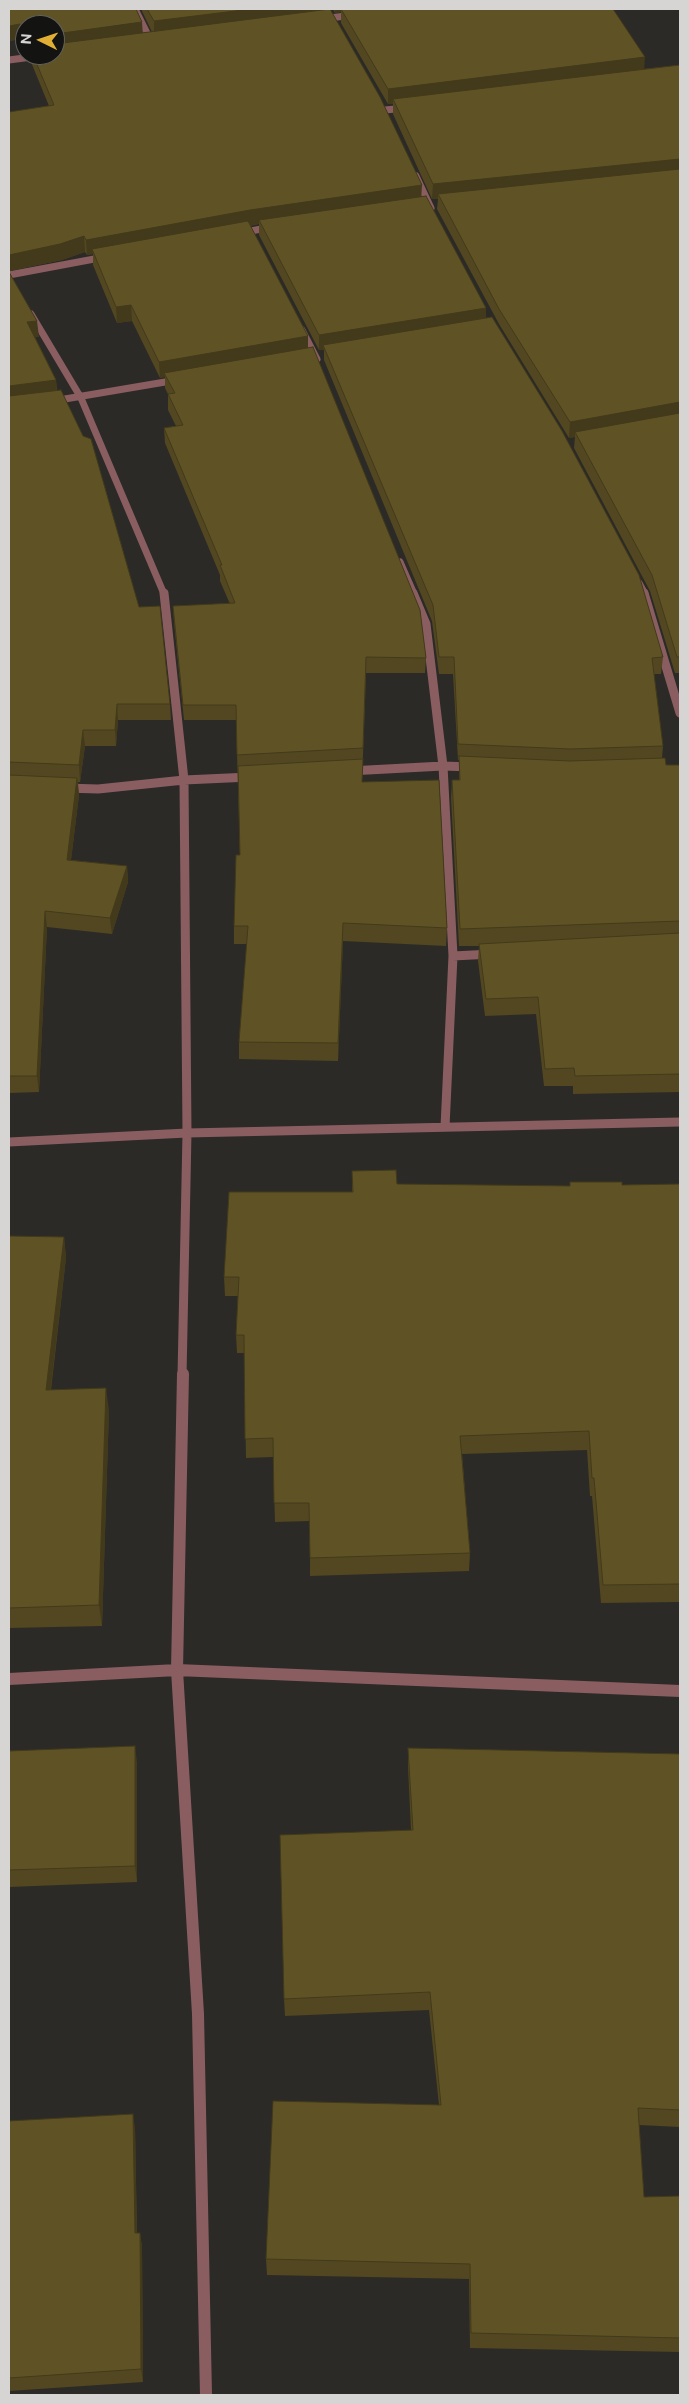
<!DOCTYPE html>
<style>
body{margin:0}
#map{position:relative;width:689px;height:2404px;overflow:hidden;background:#2b2a27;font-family:"Public Sans",sans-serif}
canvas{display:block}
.frame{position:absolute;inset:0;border:10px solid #d6d5d3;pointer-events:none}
.north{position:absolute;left:15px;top:15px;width:50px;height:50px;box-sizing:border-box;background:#131312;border:1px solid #61615f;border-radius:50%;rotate:274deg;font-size:14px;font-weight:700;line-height:20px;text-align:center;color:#d6d5d3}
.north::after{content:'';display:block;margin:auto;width:18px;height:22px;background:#e1af34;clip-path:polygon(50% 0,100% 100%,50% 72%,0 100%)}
</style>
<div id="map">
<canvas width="689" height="2404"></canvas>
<div class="frame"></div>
<div class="north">N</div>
</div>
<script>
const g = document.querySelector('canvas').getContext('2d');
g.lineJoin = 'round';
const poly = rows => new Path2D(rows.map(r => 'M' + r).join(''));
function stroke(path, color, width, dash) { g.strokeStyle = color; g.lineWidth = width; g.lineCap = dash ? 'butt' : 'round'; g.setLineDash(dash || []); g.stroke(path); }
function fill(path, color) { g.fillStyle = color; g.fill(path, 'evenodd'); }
stroke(poly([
 [135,9,151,41],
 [385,110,406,108],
 [416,176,431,208],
 [240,233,272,227],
 [9,275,105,257],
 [31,314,81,398,164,594],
 [302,330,317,359],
 [53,401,177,380],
 [400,562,414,594],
 [639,583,645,594]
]), '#8a5e60', 7);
stroke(poly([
 [164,593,184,780,187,1133,182,1376],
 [413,593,426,624,443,766,453,956,445,1127],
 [644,593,680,713],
 [349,771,443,766,472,767],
 [65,788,98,789,184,780,250,777],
 [453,956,492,954],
 [9,1142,187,1133,680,1122]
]), '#8a5e60', 9);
stroke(poly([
 [183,1374,177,1670,198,2014,206,2395],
 [9,1679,177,1670,680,1691]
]), '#8a5e60', 12);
stroke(poly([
 [321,19,354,15],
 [9,60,47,55]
]), '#8a5e60', 7);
fill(poly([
 [9,9,143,33,152,32,141,9,324,9,324,10,421,197,486,308,486,318,663,657,661,674,654,674,663,746,662,758,666,765,680,765,680,1092,573,1094,573,1086,544,1086,536,1014,485,1016,478,961,479,946,459,946,451,798,452,780,459,780,459,760,458,760,453,674,439,674,432,621,324,360,324,350,319,350,259,235,259,224,250,226,308,348,426,658,425,673,366,673,362,782,447,928,446,946,343,941,338,1061,239,1059,239,1042,247,944,234,944,234,926,240,855,236,720,184,720,174,622,173,606,230,604,220,581,220,575,165,443,164,428,176,426,168,410,168,394,165,388,165,377,160,378,132,321,117,323,93,265,93,254,87,255,85,252,62,260,9,271,9,112,49,106,31,62,31,55,55,55,55,25,25,25,25,47,21,39,9,41],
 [333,9,613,9,644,69,680,65,680,673,675,673,650,591,574,448,575,437,569,438,499,324,437,209,438,199,432,199,393,114,393,104,388,104,341,23,341,12,335,13],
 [9,272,39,337,35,337,56,380,57,390,139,607,170,704,171,720,118,720,116,746,85,746,80,782,78,782,79,795,71,860,127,866,128,882,112,934,47,927,39,1092,9,1093],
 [352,1171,397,1184,570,1186,570,1182,622,1185,680,1184,680,1602,601,1603,592,1496,590,1496,587,1450,462,1454,470,1553,469,1571,310,1576,310,1521,275,1522,273,1457,246,1458,244,1353,237,1353,236,1335,238,1296,225,1296,224,1277,352,1192],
 [9,1236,64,1237,66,1258,51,1390,109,1410,102,1626,9,1628],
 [408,1748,680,1754,680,2127,639,2125,644,2197,680,2196,680,2352,470,2348,469,2279,267,2275,266,2259,439,2105,429,2010,285,2016,284,1999,411,1830,408,1767],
 [9,1751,137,1762,137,1882,9,1887],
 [9,2121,135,2128,137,2233,140,2233,142,2247,143,2382,9,2391]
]), '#524720');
fill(poly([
 [251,9,324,9,324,14,154,36,154,21],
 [335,9,341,9,341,12,335,13],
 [142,22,143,37,55,49,55,34],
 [20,24,21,39,9,41,9,26],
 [645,57,644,72,393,99,393,104,388,104,388,89],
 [680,159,679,174,438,194,438,199,432,199,433,184],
 [422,185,421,201,259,220,259,224,92,249,93,254,87,255,86,240,250,210],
 [84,236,85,252,62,260,9,271,9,255],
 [131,305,132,321,117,323,116,307],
 [486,308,486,323,323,345,324,350,319,350,319,335],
 [37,321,39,337,29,338,27,322],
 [308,336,308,352,164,373,165,377,160,378,159,362],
 [56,380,57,396,9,402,9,386],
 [680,402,679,418,575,432,575,437,569,438,570,422],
 [117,704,118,720,116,746,115,730],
 [83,730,85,746,80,782,79,765],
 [77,778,79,795,69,876,67,860],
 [127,866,128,882,112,934,110,918],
 [45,911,47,927,39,1092,37,1076],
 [343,923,343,941,338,1061,338,1043],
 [64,1237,66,1258,48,1411,46,1390],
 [106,1388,109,1410,102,1626,99,1605],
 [135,1746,137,1762,137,1882,135,1866],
 [133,2114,135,2128,137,2247,135,2233],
 [140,2233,142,2247,143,2382,141,2369]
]), '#423a1a');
const building = poly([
 [9,9,136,9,142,22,55,34,55,25,25,25,25,36,20,24,9,26,9,9],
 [147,9,251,9,154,21,147,9],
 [330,9,380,97,422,185,250,210,86,240,84,236,60,244,9,255,9,112,54,105,33,55,55,55,55,44,330,9],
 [341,9,613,9,645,57,388,89,341,9],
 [680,65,680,159,433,184,393,99,680,65],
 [680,169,680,402,570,422,499,309,438,194,680,169],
 [426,196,486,308,319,335,259,220,426,196],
 [248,221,308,336,159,362,131,305,116,307,92,249,248,221],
 [9,272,37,321,27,322,56,380,9,386,9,272],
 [492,317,562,431,639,575,663,657,652,658,663,746,570,749,458,744,454,657,439,657,433,605,323,345,492,317],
 [313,347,420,610,426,658,366,657,363,748,237,755,236,705,183,705,173,606,235,603,220,565,222,565,164,428,183,425,168,394,175,393,164,373,313,347],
 [61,390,83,436,91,439,139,607,160,606,170,704,117,704,115,730,83,730,79,765,9,762,9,396,61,390],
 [680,413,680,657,677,657,652,575,575,432,680,413],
 [459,756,570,761,665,758,666,765,680,765,680,921,460,929,452,780,460,780,459,756],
 [363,759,362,782,439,780,447,928,343,923,338,1043,239,1042,248,926,234,926,236,855,240,855,238,766,363,759],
 [9,775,77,778,67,860,127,866,110,918,45,911,37,1076,9,1076,9,775],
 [680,933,680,1074,575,1076,574,1068,545,1069,538,997,486,999,479,944,680,933],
 [396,1170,397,1184,570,1186,570,1182,622,1182,622,1185,680,1184,680,1584,603,1585,594,1478,592,1478,589,1431,460,1436,470,1553,310,1558,309,1503,274,1503,273,1438,245,1439,244,1335,236,1335,239,1277,224,1277,229,1192,353,1192,352,1171,396,1170],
 [9,1236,64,1237,46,1390,106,1388,99,1605,9,1608,9,1236],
 [135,1746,135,1866,9,1870,9,1751,135,1746],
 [408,1748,680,1754,680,2110,638,2108,644,2197,680,2196,680,2338,471,2333,470,2264,266,2259,273,2101,441,2105,430,1992,284,1999,280,1835,413,1830,408,1748],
 [133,2114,135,2233,140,2233,141,2369,9,2378,9,2121,133,2114]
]);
fill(building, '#5f5325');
stroke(building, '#423a1a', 1);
</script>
